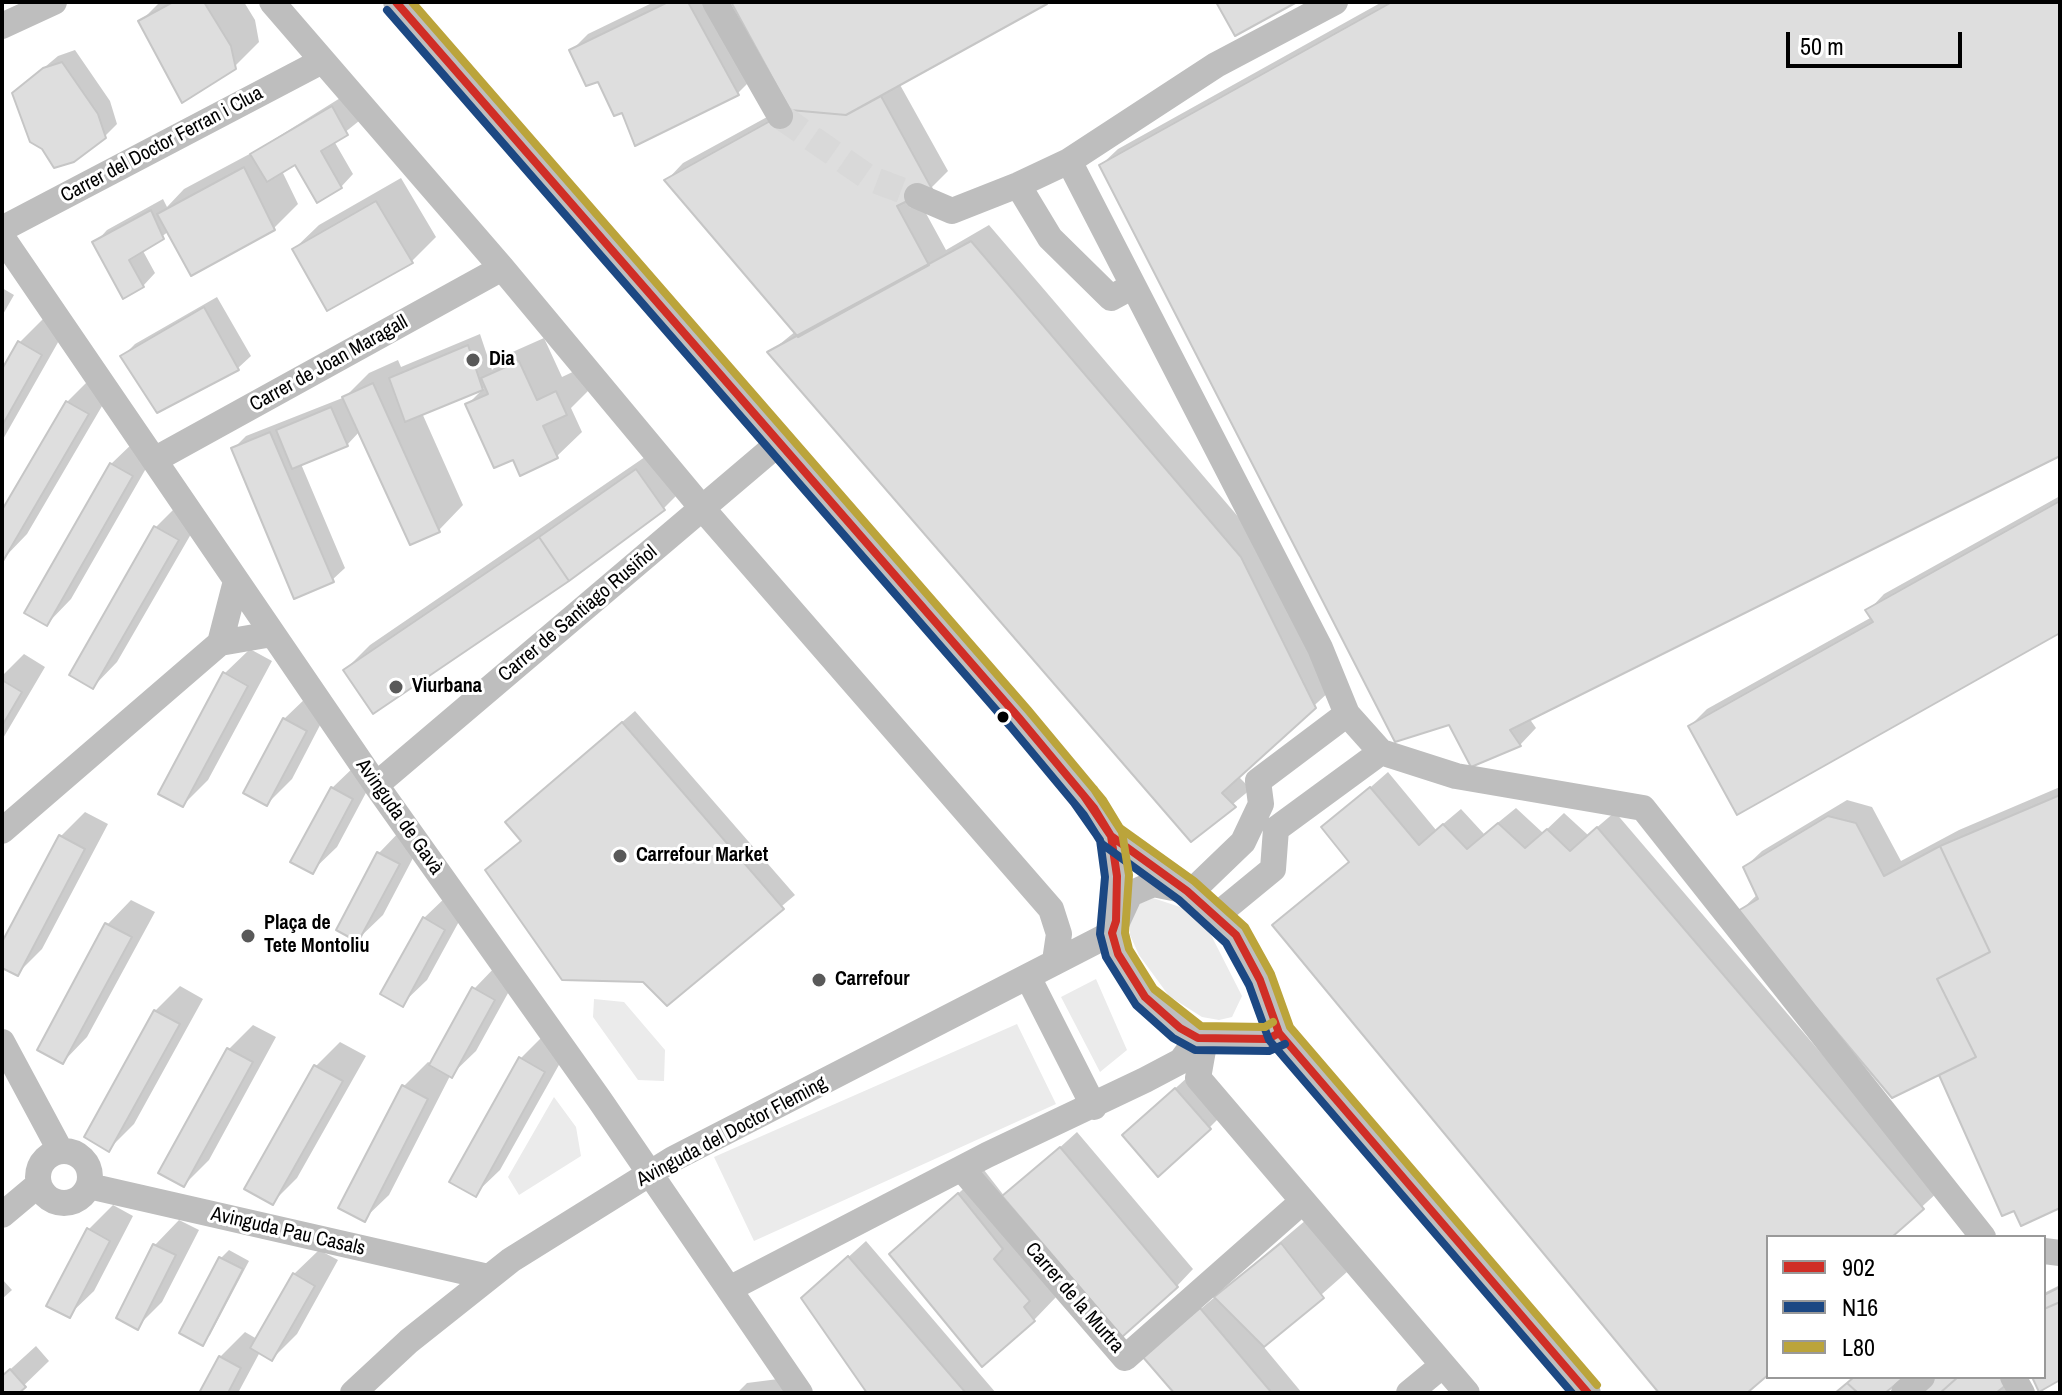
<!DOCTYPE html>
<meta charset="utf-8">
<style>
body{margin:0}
#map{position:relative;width:2062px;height:1395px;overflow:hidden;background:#fff;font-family:"Archivo Narrow",sans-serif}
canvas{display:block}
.frame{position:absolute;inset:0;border:4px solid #000;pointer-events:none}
.legend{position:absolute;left:1766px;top:1235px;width:280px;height:144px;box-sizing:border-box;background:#fff;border:2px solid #999;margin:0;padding:10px 14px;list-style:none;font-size:24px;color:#000}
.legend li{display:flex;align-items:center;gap:16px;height:40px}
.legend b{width:40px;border:2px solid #999}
.scale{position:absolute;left:1786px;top:32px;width:176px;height:36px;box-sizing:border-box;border:4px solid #000;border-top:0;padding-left:10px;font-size:24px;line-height:28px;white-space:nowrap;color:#000;-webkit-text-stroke:6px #fff;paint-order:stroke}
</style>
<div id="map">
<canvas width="2062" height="1395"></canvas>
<div class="frame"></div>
<ul class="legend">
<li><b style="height:10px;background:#d02e26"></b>902</li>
<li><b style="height:10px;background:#1c4883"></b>N16</li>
<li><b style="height:10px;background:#bba43b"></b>L80</li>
</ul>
<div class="scale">50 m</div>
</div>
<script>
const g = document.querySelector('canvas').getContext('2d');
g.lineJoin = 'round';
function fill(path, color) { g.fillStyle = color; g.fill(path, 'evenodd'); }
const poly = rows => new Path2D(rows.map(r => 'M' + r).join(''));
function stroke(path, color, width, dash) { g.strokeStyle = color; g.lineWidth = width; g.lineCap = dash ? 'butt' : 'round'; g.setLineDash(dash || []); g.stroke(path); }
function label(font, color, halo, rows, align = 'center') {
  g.font = font + ' "Archivo Narrow",sans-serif'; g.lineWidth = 6; g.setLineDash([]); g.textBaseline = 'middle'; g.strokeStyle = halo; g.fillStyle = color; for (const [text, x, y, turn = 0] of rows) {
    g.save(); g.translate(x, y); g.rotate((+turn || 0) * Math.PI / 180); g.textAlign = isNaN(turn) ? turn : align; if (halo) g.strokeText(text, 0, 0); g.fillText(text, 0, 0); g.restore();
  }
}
fill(poly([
 [1153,898,1186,909,1210,933,1242,996,1232,1017,1219,1020,1202,1017,1169,996,1139,955,1130,935,1130,916,1137,905],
 [1096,979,1127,1050,1100,1072,1061,997],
 [594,999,624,1002,665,1050,664,1081,638,1080,593,1017],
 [1017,1024,1056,1104,754,1241,714,1157],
 [554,1097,576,1127,581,1156,519,1195,508,1177]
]), '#ebebeb');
fill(poly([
 [160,2,244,2,255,20,259,42,234,67,141,21],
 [654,2,713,2,755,76,738,93,636,143,623,110,571,51,588,34],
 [733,2,1046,2,899,83,948,171,931,188,916,195,946,250,989,225,1258,540,1331,690,1238,776,1251,789,1191,839,770,352,796,331,667,180,683,163,789,105],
 [1382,2,2060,2,2060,454,1529,718,1536,728,1520,745,1450,722,1101,165,1118,149],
 [75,50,110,101,117,124,104,137,14,93,58,56],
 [345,95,359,121,334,141,353,174,341,187,296,162,282,171,298,204,273,229,169,231,143,251,155,273,143,286,95,243,107,230,163,199,167,207,184,189,257,150],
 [401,178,436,237,411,262,294,249,319,225],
 [2,288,14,295,2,316],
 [217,297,251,356,238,368,158,411,123,356,135,344],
 [44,318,65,330,2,441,2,373,20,342],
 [480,334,492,370,508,354,544,338,562,377,581,368,590,389,571,408,582,432,557,456,521,473,514,457,467,405,484,388,422,413,463,505,439,530,360,431,347,445,301,464,345,568,332,580,233,449,246,436,345,397,369,373,398,360,401,367],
 [92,377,112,389,27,534,3,559,2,514,67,402],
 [136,440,156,451,71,599,47,624,111,464],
 [661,446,688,484,664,508,345,670,370,645],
 [2060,496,2060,630,1690,726,1707,709,1872,617,1868,611,1884,594],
 [181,502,202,515,117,662,93,687,72,675,156,527],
 [250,649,272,661,208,780,183,805,225,673],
 [24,654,45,667,2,740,2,676],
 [309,695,330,706,292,779,267,804,284,719],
 [635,711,795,895,667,1003,500,858,522,840,520,810],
 [357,764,376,774,337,847,312,871,332,788],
 [1388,772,1436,830,1461,809,1484,834,1516,808,1543,833,1564,813,1588,835,1615,812,1939,1191,1889,1237,1768,1237,1768,1373,1744,1393,1662,1393,1275,925,1351,861,1324,828],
 [2060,787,2060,1206,2015,1208,1940,1072,1739,912,1758,894,1745,867,1762,851,1847,800,1872,807,1901,861,1959,830],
 [85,812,108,824,42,949,17,974,2,966,2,947,60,837],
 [403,828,423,839,383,915,358,939,379,853],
 [449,894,468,905,427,980,402,1004,424,918],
 [131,900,155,912,87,1037,63,1062,107,925],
 [498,964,518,975,476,1051,450,1076,389,1195,364,1219,403,1087,428,1062,432,1064,474,989],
 [180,986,203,999,134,1124,109,1149,155,1011],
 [253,1025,276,1037,209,1160,184,1185,229,1049],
 [545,1034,569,1047,500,1170,475,1194,521,1058],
 [340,1042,366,1056,297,1178,272,1203,316,1066],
 [1201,1065,1234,1103,1209,1128,1124,1135],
 [1077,1132,1193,1269,1177,1286,1058,1295,1034,1320,892,1254,984,1170,1005,1197],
 [113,1205,133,1216,94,1291,69,1315,88,1230],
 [179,1220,199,1230,162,1302,137,1327,155,1245],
 [1306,1220,1347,1272,1263,1346,1302,1393,1176,1393,1145,1356],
 [866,1241,996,1393,870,1393,821,1282],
 [229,1250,249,1261,210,1335,202,1343,182,1332,221,1258],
 [319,1250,338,1260,297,1334,272,1359,260,1352,238,1393,201,1393,220,1357,245,1332,257,1339,294,1274],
 [2,1279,12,1290,2,1299],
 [2060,1285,2060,1378,2034,1377,2044,1377,2044,1293],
 [36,1346,49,1361,16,1393,2,1393,2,1377],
 [802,1376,804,1393,737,1393,747,1383],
 [2014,1377,2022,1393,1915,1393]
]), '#0003');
const building = poly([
 [173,2,204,2,231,46,236,69,182,103,138,21,173,2],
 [668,2,688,2,739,95,635,146,622,113,614,116,598,82,586,86,569,50,668,2],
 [731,2,1046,2,1047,4,846,115,790,110,731,2],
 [1216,2,1297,2,1235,36,1216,2],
 [1392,2,2060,2,2060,456,1510,730,1521,746,1471,767,1449,725,1395,742,1099,165,1392,2],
 [62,62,98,114,106,138,74,162,54,168,42,149,30,142,12,93,43,68,62,62],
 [881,96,932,189,897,206,929,265,798,337,664,180,790,110,846,115,881,96],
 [332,106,348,135,321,151,342,188,317,203,295,165,267,182,250,154,332,106],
 [244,167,275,230,191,276,157,214,244,167],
 [376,201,413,263,327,311,292,249,376,201],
 [151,210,164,239,129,260,144,287,123,299,92,242,151,210],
 [971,241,1241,557,1316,708,1222,793,1236,807,1191,842,767,352,971,241],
 [204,307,239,370,157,413,120,356,204,307],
 [18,341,42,355,2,426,2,369,18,341],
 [468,345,483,390,405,422,389,378,468,345],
 [519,361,537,400,556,391,567,415,543,426,558,458,520,476,513,460,494,468,465,404,488,394,481,378,519,361],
 [373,383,440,532,410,545,342,397,373,383],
 [66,401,89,414,3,561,2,510,66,401],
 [331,407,348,446,292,469,276,430,331,407],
 [270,432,334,582,294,599,231,448,270,432],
 [110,463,133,476,47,626,24,613,110,463],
 [636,469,665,510,569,581,539,537,636,469],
 [2060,501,2060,633,1737,815,1688,726,1873,622,1865,610,2060,501],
 [154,526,179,540,93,689,69,675,154,526],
 [539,537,569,581,373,714,343,670,539,537],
 [223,672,248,686,183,807,158,794,223,672],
 [2,680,22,692,2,726,2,680],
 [283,718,307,731,267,806,243,793,283,718],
 [622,722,784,909,667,1006,643,982,562,980,485,870,521,841,505,822,622,722],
 [331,787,353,799,313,874,290,862,331,787],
 [1370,787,1419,845,1443,824,1467,849,1498,823,1525,848,1547,829,1570,851,1597,827,1924,1209,1892,1237,1768,1237,1768,1375,1747,1393,1659,1393,1272,925,1349,862,1321,827,1370,787],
 [2060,795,2060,1208,2021,1226,2014,1211,2002,1216,1939,1075,1976,1057,1937,979,1990,952,1940,846,2060,795],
 [1828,816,1856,823,1884,876,1940,846,1990,952,1937,979,1976,1057,1892,1098,1736,912,1758,899,1743,867,1828,816],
 [59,835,85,849,18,976,2,968,2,942,59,835],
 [377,852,400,864,358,942,336,930,377,852],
 [423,917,445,930,403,1007,380,994,423,917],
 [105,923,132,937,63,1064,37,1050,105,923],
 [472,987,495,1000,452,1078,429,1065,472,987],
 [154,1010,180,1024,109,1152,84,1137,154,1010],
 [227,1048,253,1062,184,1187,158,1173,227,1048],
 [519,1057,545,1072,476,1197,449,1182,519,1057],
 [314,1065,343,1081,273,1205,244,1189,314,1065],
 [402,1085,428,1099,365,1222,338,1208,402,1085],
 [1175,1088,1211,1129,1158,1177,1122,1135,1175,1088],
 [1060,1147,1178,1287,1122,1337,1002,1196,1060,1147],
 [958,1193,1003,1249,994,1259,1030,1301,1024,1307,1035,1321,982,1367,889,1254,958,1193],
 [87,1228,110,1241,70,1318,46,1306,87,1228],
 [1281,1243,1324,1298,1264,1347,1214,1297,1281,1243],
 [153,1244,176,1255,138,1330,116,1318,153,1244],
 [848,1256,966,1393,867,1393,801,1298,848,1256],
 [219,1257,243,1269,203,1346,179,1333,219,1257],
 [293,1273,315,1286,272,1361,250,1348,293,1273],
 [2060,1287,2060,1302,2044,1309,2044,1295,2060,1287],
 [2060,1302,2060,1380,2039,1392,2032,1377,2044,1377,2044,1309,2060,1302],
 [1200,1308,1272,1393,1174,1393,1142,1356,1200,1308],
 [219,1356,241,1368,228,1393,199,1393,219,1356],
 [10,1369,26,1387,19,1393,2,1393,2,1376,10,1369],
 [1854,1377,1905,1377,1885,1393,1858,1393,1847,1383,1854,1377],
 [1930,1377,1958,1377,1940,1393,1913,1393,1930,1377],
 [1958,1377,2002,1377,2006,1385,1996,1393,1940,1393,1958,1377],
 [1847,1383,1858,1393,1835,1393,1847,1383]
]);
fill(building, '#dedede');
stroke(building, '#c6c6c6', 2);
stroke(poly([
 [780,116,869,178,917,196]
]), '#d9d9d9', 26, [26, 13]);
stroke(poly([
 [272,2,502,268,702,508,1051,909,1059,934,1055,961],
 [396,2,1094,808,1111,836,1117,876,1116,921],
 [715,2,780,116],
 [2,26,54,2],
 [1069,161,1320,648,1347,714,1381,752,1456,776,1643,808,1983,1237],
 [1018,185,1050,238,1111,298,1133,286],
 [917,196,952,211,1018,185,1069,161,1216,65,1335,2],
 [2,229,322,61],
 [2,237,376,785,599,1099,800,1393],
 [156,459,502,268],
 [220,643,236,581],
 [376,785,780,442],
 [2,831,220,643,272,634],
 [1111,836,1187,891,1236,935,1260,980,1279,1033,1588,1393],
 [1183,890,1153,884,1130,894,1112,933,1118,954,1145,997,1180,1028,1198,1038,1268,1039,1279,1033],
 [1190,893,1243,842,1261,804,1258,781,1347,714],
 [1217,915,1273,869,1276,829,1381,752],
 [1029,979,1094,1107],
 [1205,1039,1198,1078,1467,1393],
 [2,1042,60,1150],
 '38 1177a26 26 0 1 1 52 0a26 26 0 1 1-52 0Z',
 [962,1169,1125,1358,1303,1201],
 [89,1186,488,1277],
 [2,1215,39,1184],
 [2044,1251,2060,1253],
 [731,1288,987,1155,1145,1080,1181,1061,1198,1038],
 [2013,1377,2022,1393],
 [353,1393,409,1341,511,1260,673,1159,1112,933],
 [1409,1393,1443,1365],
 [1904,1393,1922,1377]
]), '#bebebe', 26);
stroke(poly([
 [396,2,1019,718,1094,808,1111,836,1187,891,1236,935,1260,980,1279,1033,1588,1393],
 [1084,796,1111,836,1117,876,1116,921,1112,933,1118,954,1145,997,1180,1028,1198,1038,1268,1039,1279,1033]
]), '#d02e26', 8);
stroke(poly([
 [387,10,1010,726,1084,815,1102,844,1179,900,1226,943,1249,985,1269,1040,1572,1393],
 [1074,803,1100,840,1105,877,1100,934,1106,957,1136,1005,1173,1038,1195,1050,1269,1051,1285,1044]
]), '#1c4883', 8);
stroke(poly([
 [412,2,1028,710,1103,800,1120,828,1194,881,1245,927,1271,974,1290,1027,1597,1385],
 [1094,789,1122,832,1129,875,1125,933,1129,949,1154,989,1201,1026,1265,1027,1273,1022]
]), '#bba43b', 8);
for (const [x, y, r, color] of [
 [473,360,8,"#595959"],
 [396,687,8,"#595959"],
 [1003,717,7,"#000"],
 [620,856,8,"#595959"],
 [248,936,8,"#595959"],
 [819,980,8,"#595959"]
]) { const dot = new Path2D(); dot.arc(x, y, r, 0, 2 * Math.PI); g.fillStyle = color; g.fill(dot); stroke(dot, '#fff', 3); }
label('20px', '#000', '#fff', [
 ["Carrer del Doctor Ferran i Clua",162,145,-28],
 ["Carrer de Joan Maragall",329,364,-29],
 ["Carrer de Santiago Rusiñol",578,614,-40],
 ["Avinguda de Gavà",399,817,55],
 ["Avinguda del Doctor Fleming",732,1132,-28],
 ["Avinguda Pau Casals",288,1232,13],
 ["Carrer de la Murtra",1074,1298,49]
]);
label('bold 20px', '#000', '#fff', [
 ["Dia",489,360],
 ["Viurbana",412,687],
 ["Carrefour Market",636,856],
 ["Plaça de",264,924],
 ["Tete Montoliu",264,947],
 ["Carrefour",835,980]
], 'left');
</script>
